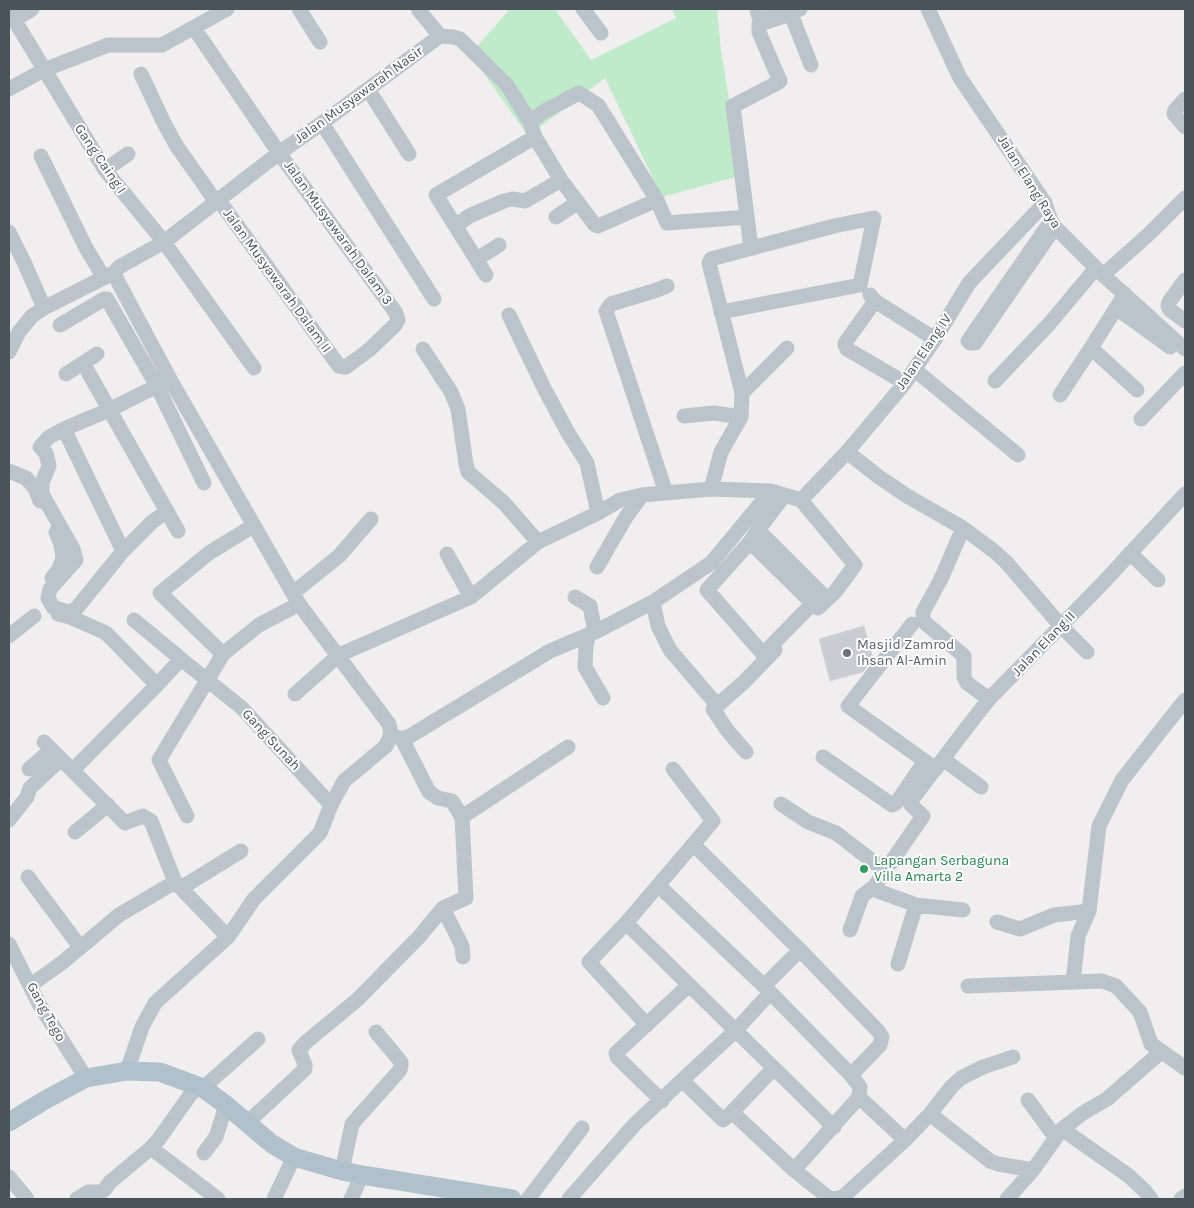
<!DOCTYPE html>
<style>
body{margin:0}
#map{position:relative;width:1194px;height:1208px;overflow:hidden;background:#f1eeef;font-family:Karla,sans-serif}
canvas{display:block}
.frame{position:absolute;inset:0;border:10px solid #48545a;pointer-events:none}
</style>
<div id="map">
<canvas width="1194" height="1208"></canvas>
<div class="frame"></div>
</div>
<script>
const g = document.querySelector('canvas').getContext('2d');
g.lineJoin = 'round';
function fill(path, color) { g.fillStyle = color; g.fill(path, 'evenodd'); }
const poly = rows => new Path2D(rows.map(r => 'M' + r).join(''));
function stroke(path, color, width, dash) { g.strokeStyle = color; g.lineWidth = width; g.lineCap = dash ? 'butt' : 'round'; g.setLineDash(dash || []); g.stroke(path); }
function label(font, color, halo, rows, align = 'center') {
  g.font = font + ' Karla,sans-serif'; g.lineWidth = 4; g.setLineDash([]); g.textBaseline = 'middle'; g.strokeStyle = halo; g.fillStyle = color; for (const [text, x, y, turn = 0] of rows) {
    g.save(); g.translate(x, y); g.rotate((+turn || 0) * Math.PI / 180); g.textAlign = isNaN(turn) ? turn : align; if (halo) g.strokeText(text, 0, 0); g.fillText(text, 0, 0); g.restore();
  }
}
fill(poly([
 [510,9,555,9,591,60,676,18,672,9,717,9,721,51,735,135,739,176,662,197,605,78,528,136,470,54]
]), '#c0ebcb');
const building = poly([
 [864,626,873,659,863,672,830,681,819,639,864,626]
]);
fill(building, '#c9ccd0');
stroke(building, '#d3d5d9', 1);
stroke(poly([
 [299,9,320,42],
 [418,9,440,36,453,37,460,39,507,85,530,122,535,137,561,180,595,225,598,226,657,200],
 [583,9,601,33],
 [757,9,758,14,762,18,767,18,775,13],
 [928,9,960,78,1045,203,1051,221,1055,227,1103,275,1185,349],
 [9,11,105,170,164,242,254,368],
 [791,14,811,65],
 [14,20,32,9],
 [194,28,279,153,396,313,398,320,395,325,369,350,346,367,339,366,218,199],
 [141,74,163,121,176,145,216,202],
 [9,89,44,70,108,45,162,45,227,9],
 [368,89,409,154],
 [1185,99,1175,110,1174,114,1185,127],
 [530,122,543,112,579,93,598,105,657,200,667,223,747,217],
 [322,123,434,299],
 [41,156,86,248,104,278],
 [105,170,128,154],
 [556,217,578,202],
 [1051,221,968,341,970,343,975,343,1055,227],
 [456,226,469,216,504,201,512,199,525,201,561,180],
 [9,232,24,262,44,308],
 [751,248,733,106,777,83,780,81,759,32,759,24,791,14,800,9],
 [477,259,499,245],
 [115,272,116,278,171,381,299,604,389,724,391,734,386,746,344,781,331,805,320,833,254,899,228,937,155,1003,142,1027,127,1071],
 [486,275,436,195,535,137],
 [1103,275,1149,234,1185,198],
 [1185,280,1169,302,1168,306,1170,310,1185,321],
 [870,295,875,301,935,339],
 [875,301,845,343,845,345,847,349,905,383],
 [1116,308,1170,347],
 [721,312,860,285],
 [509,315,544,388,567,431,587,463,598,513],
 [60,325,104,299,107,299,157,386,204,483],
 [1091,348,1137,390],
 [423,349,451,392,458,409,466,464,468,472,504,503,538,542],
 [9,352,19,332,32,316,44,308,115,272,119,267,164,242,279,153,322,123,440,36],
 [83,363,178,531],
 [915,370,1018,455],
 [66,374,97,354],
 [995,381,1050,323,1096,268],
 [742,393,709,263,711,259,834,226,874,218,860,285],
 [1060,395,1091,348,1125,294],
 [684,416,714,413,741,417],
 [1141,419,1185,373],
 [64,429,123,551],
 [847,452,879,477,907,496,963,528,994,551,1006,562,1061,626,1087,652],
 [9,471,26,478,35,488,40,501],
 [711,489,721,452,741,417,742,393,787,348],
 [666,493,606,311,611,304,657,290,667,286],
 [801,500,847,452,905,383,935,339,969,283,1045,203],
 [801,500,855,565,835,592,818,608],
 [167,511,152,522,123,551,76,609,68,612,53,607,48,598,50,589,76,560,73,549,42,494,42,483,49,466,46,453,40,447,49,437,64,429,109,410,157,386,164,385,171,381],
 [963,528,941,579,923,612,923,621,964,656,964,677,967,683,989,699],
 [758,530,822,594,763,654,707,590,750,542,758,530,784,496],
 [750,542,812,603],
 [1130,553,1158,580],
 [447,554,471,597],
 [597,567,626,517,642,495],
 [52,578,59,569,63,558,61,544,56,532],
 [293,593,339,556,371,519],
 [575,597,590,606,595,632],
 [653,602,658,626,670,650,717,705],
 [58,614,70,617,106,633,157,685],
 [912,624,848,706,936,769],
 [589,634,586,645,585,667,603,698],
 [9,636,34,616],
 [223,654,160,593,209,553,253,526],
 [181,659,242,708,331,805],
 [295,694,339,655,471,597,538,542,598,513,620,500,642,495,711,489,771,491,801,500],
 [394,736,402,739,410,736,550,651,595,632,653,602,711,563,771,491],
 [44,742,125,823,143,816,151,821,175,882,228,937],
 [746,752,727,730,713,709,743,683,775,650],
 [823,757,892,805,897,802,925,761],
 [943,759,981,787],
 [29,769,51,750],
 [73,770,157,685,181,659,134,620],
 [781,804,808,822,836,833,884,870],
 [187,816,159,760,223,654,259,625,299,604],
 [462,817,568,747],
 [9,820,27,797,30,788,61,759],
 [75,832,108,805],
 [694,845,800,950,879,1032,882,1037,880,1045,851,1075],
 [28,877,80,947],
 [659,886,764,986,851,1075,860,1087,859,1097,794,1170],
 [874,887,878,891,916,905,963,910],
 [181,888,241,851],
 [443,908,462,946,463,957],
 [997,922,1020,929,1054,915,1089,911],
 [626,923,834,1127],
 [850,930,862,896,874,887,923,816,911,805,910,802,965,730,989,699,1101,585,1185,494],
 [9,944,39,1004,86,1078],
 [898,964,916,905],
 [1073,982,1078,936,1089,911,1099,826,1122,780,1185,700],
 [31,985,63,962,119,915,175,882],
 [764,986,800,950],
 [968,986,1102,981,1116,986,1140,1012,1151,1044,1185,1068],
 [647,1025,589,962,626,923,713,821,673,769],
 [683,1081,723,1120,732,1112,773,1069],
 [203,1088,258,1039],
 [1028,1100,1056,1138],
 [662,1101,617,1057,616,1053,689,985],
 [732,1112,794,1170,829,1198,836,1199,844,1196,905,1140,859,1097],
 [930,1114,990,1161,998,1164,1033,1170],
 [247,1123,305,1069,305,1065,299,1050,306,1042,357,1000,419,937,443,908,466,898,462,817,452,801,438,798,429,792,402,739],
 [1062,1129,1129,1176,1145,1191,1151,1199],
 [905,1140,930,1114,952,1086,961,1078,983,1067,1013,1057],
 [151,1148,218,1199],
 [204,1153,216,1137,226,1105],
 [342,1171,352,1124,400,1070,401,1065,401,1062,376,1032],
 [9,1177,27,1199],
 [77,1199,88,1192,101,1192,105,1189,110,1182,151,1148,159,1139,190,1095,198,1086],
 [274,1199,294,1157],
 [351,1199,362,1175],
 [528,1199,582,1128],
 [569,1199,635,1124,735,1031,770,993],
 [1007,1199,1033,1170,1062,1129,1083,1113,1107,1099,1161,1052],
 [1181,1199,1185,1196]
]), '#bbc4ca', 15);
stroke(poly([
 [9,1122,45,1100,86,1078,127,1071,160,1072,203,1088,226,1105,272,1144,294,1157,342,1171,362,1175,512,1199]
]), '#b0c1cb', 19);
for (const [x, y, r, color] of [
 [847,653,5,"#6b7280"],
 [864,869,5,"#2e9e5b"]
]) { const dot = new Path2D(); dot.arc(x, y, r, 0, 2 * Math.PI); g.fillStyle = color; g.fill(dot); stroke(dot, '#fff', 2); }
label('14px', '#48545a', '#fff', [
 ["Jalan Musyawarah Nasir",359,95,-36],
 ["Gang Caing I",100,159,56],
 ["Jalan Elang Raya",1029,182,58],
 ["Jalan Musyawarah Dalam 3",338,233,54],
 ["Jalan Musyawarah Dalam II",277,281,54],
 ["Jalan Elang IV",924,352,-56],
 ["Jalan Elang II",1044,644,-46],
 ["Gang Sunah",271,740,47],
 ["Gang Tego",46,1012,61]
]);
label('14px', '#5b616d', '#fff', [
 ["Masjid Zamrod",857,645],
 ["Ihsan Al-Amin",857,661]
], 'left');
label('14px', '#27864d', '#fff', [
 ["Lapangan Serbaguna",874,861],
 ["Villa Amarta 2",874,877]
], 'left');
</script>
